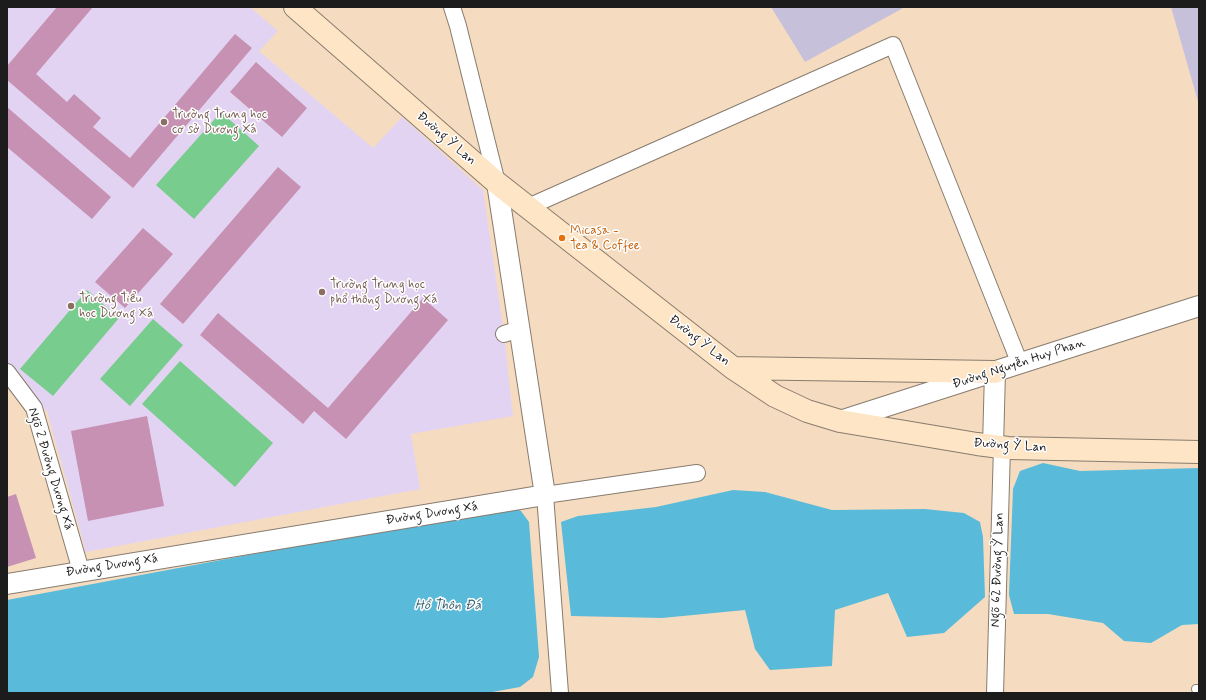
<!DOCTYPE html>
<meta charset="utf-8">
<style>
body{margin:0}
#map{position:relative;width:1206px;height:700px;overflow:hidden;background:#f5dcc0;font-family:Mynerve,sans-serif}
canvas{display:block}
.frame{position:absolute;inset:0;border:8px solid #1c1c1c;pointer-events:none}
</style>
<div id="map">
<canvas width="1206" height="700"></canvas>
<div class="frame"></div>
</div>
<script>
const g = document.querySelector('canvas').getContext('2d');
g.lineJoin = 'round';
function fill(path, color) { g.fillStyle = color; g.fill(path, 'evenodd'); }
const poly = rows => new Path2D(rows.map(r => 'M' + r).join(''));
function stroke(path, color, width, dash) { g.strokeStyle = color; g.lineWidth = width; g.lineCap = dash ? 'butt' : 'round'; g.setLineDash(dash || []); g.stroke(path); }
function label(font, color, halo, rows, align = 'center') {
  g.font = font + ' Mynerve,sans-serif'; g.lineWidth = 3; g.setLineDash([]); g.textBaseline = 'middle'; g.strokeStyle = halo; g.fillStyle = color; for (const [text, x, y, turn = 0] of rows) {
    g.save(); g.translate(x, y); g.rotate((+turn || 0) * Math.PI / 180); g.textAlign = isNaN(turn) ? turn : align; if (halo) g.strokeText(text, 0, 0); g.fillText(text, 0, 0); g.restore();
  }
}
fill(poly([
 [10,7,250,7,278,31,259,51,373,148,402,117,483,190,504,334,513,416,411,434,420,489,86,552,47,411,38,404,7,362,7,10]
]), '#e3d3f3');
fill(poly([
 [771,7,905,7,805,62],
 [1171,7,1199,7,1199,105]
]), '#c6c0da');
fill(poly([
 [221,112,259,146,194,219,156,185],
 [87,290,119,318,53,396,20,369],
 [153,319,183,345,130,406,100,379],
 [180,361,273,443,235,487,142,404]
]), '#78cc8e');
fill(poly([
 [1043,463,1080,471,1199,468,1199,624,1182,625,1151,643,1124,641,1103,623,1048,614,1014,614,1009,595,1013,489,1020,471],
 [733,490,765,492,832,510,925,509,964,513,980,522,983,537,985,597,944,633,907,637,888,593,835,610,832,666,770,670,755,649,745,610,662,618,571,616,561,522,578,516,656,507],
 [510,506,521,511,529,522,539,657,533,677,520,687,487,693,7,693,7,600]
]), '#5abad9');
fill(poly([
 [57,7,93,7,36,74,67,102,74,94,101,118,93,127,130,158,235,34,252,48,133,188,7,80,7,66],
 [256,62,307,108,282,137,230,92],
 [7,107,111,197,92,219,7,147],
 [278,167,301,187,183,324,160,304],
 [143,228,173,254,125,308,95,282],
 [423,298,448,320,346,439,314,411,303,424,200,335,218,313,328,408],
 [147,416,164,506,88,521,71,431],
 [16,494,36,558,7,567,7,497]
]), '#c791b3');
const service = poly([
 [1196,689,1199,689]
]);
const minor = poly([
 [452,7,458,26,497,183],
 [528,207,893,45,1020,364],
 [504,334,519,329],
 [7,372,34,408,81,571],
 [560,693,545,495,697,473],
 [995,693,1002,447]
]);
const tertiary = poly([
 [840,421,1199,306],
 [993,446,995,372],
 [7,584,545,495,497,183]
]);
const secondary = poly([
 [295,7,497,183,733,368,775,396,807,411,840,421,977,444,1008,448,1199,452],
 [733,368,995,372]
]);
stroke(service, '#887c6e', 10);
stroke(minor, '#887c6e', 18);
stroke(tertiary, '#887c6e', 22);
stroke(secondary, '#887c6e', 24);
stroke(service, '#fff', 8);
stroke(minor, '#fff', 16);
stroke(tertiary, '#fff', 20);
stroke(secondary, '#fee5c5', 22);
for (const [x, y, r, color] of [
 [164,122,4,"#8d6e63"],
 [562,238,4,"#e8710a"],
 [322,292,4,"#8d6e63"],
 [71,306,4,"#8d6e63"]
]) { const dot = new Path2D(); dot.arc(x, y, r, 0, 2 * Math.PI); g.fillStyle = color; g.fill(dot); stroke(dot, '#fff', 1.5); }
label('13px', '#785e54', '#fff', [
 ["Trường Trung học",172,115],
 ["cơ sở Dương Xá",172,130],
 ["Trường Trung học",330,285],
 ["phổ thông Dương Xá",330,300],
 ["Trường Tiểu",79,299],
 ["học Dương Xá",79,314]
], 'left');
label('13px', '#1c1c1c', '#fff', [
 ["Đường Ỷ Lan",446,139,41],
 ["Đường Ỷ Lan",699,341,38],
 ["Đường Nguyễn Huy Phan",1019,364,-18],
 ["Đường Ỷ Lan",1010,446,4],
 ["Ngõ 2 Đường Dương Xá",50,469,73],
 ["Đường Dương Xá",432,514,-9],
 ["Đường Dương Xá",112,566,-9],
 ["Ngõ 62 Đường Ỷ Lan",998,570,-88]
]);
label('13px', '#c56008', '#fff', [
 ["Micasa -",570,231],
 ["Tea & Coffee",570,246]
], 'left');
label('italic 14px', '#386371', '#fff', [
 ["Hồ Thôn Đá",448,606]
]);
</script>
